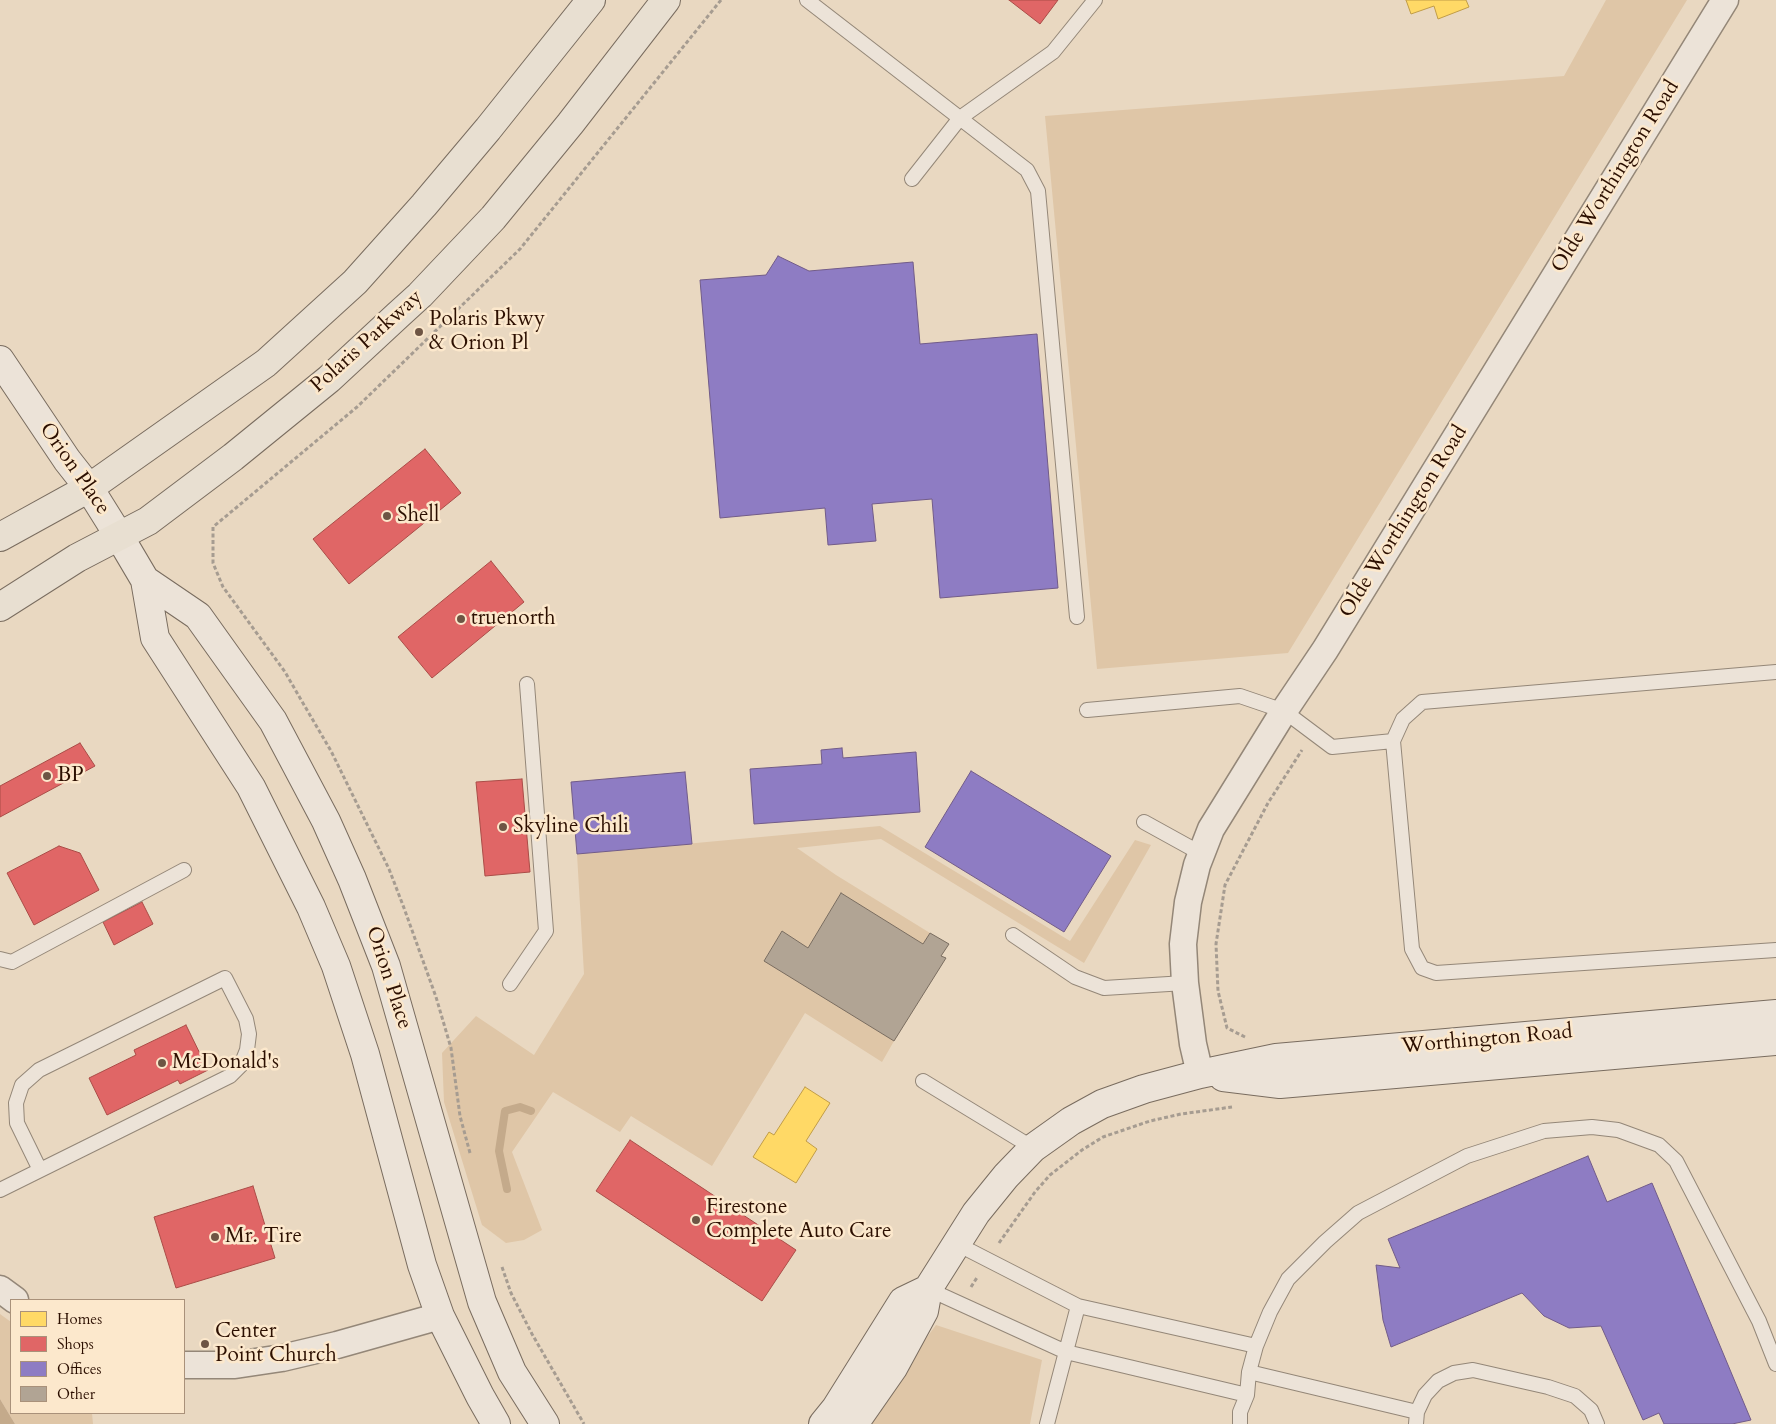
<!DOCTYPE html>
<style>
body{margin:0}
#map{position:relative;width:1776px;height:1424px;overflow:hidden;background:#e9d8c1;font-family:Cardo,serif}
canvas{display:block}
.legend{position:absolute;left:10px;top:1299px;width:175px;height:115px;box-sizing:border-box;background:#fce8cc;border:1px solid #a9917a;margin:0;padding:6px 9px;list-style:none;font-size:15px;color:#2c0f00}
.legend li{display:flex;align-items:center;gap:10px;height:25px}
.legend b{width:25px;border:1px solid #a9917a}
</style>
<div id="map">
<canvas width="1776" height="1424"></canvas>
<ul class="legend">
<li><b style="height:14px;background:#ffd966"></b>Homes</li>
<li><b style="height:14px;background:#e06666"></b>Shops</li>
<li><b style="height:14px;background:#8e7cc3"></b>Offices</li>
<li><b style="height:14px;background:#b1a494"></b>Other</li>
</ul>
</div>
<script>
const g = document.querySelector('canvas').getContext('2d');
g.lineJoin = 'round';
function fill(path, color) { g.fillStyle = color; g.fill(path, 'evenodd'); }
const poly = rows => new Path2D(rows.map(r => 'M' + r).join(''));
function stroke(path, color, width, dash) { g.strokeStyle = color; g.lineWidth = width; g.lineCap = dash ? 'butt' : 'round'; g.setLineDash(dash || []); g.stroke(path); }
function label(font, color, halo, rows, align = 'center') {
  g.font = font + ' Cardo,serif'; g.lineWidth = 5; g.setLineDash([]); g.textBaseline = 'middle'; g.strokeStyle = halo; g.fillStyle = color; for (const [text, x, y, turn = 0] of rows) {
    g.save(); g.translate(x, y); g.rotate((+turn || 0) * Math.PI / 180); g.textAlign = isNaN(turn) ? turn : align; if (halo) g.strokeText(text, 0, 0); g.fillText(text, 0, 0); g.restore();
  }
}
fill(poly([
 [1606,0,1687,0,1288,653,1097,669,1045,116,1564,76],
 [880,826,1070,941,1135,840,1151,845,1084,963,881,839,797,848,836,875,930,933,923,944,841,893,808,948,782,931,764,960,894,1041,882,1062,805,1013,712,1166,631,1116,620,1132,553,1092,512,1152,542,1230,524,1240,506,1243,482,1225,444,1102,442,1053,476,1016,534,1055,584,974,577,854],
 [0,1314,11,1322,11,1413,92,1413,93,1424,15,1424,0,1399],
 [936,1325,1042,1360,1030,1424,867,1424,907,1364]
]), '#dfc6a7');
fill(poly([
 [0,1399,15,1424,0,1424]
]), '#c4aa8b');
const homes = poly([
 [1406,0,1466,0,1469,7,1438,19,1434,6,1411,14,1406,0],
 [805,1087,830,1103,806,1141,817,1149,796,1183,753,1157,769,1132,774,1135,805,1087]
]);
fill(homes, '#ffd966');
stroke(homes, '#c09c47', 1);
const shops = poly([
 [1009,0,1058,0,1040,24,1009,0],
 [425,449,461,493,349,584,313,539,425,449],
 [491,561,524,602,432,678,398,637,491,561],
 [80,743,95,766,0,817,0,786,80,743],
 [522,779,530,872,485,876,476,782,522,779],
 [59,846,80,853,99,890,34,925,7,873,59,846],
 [142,902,153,924,114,945,103,922,142,902],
 [186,1025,208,1070,180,1084,178,1080,107,1115,89,1078,136,1055,134,1050,186,1025],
 [630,1140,796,1250,762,1301,596,1191,630,1140],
 [253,1186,275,1258,176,1288,154,1217,253,1186]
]);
fill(shops, '#e06666');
stroke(shops, '#aa4c47', 1);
const offices = poly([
 [778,256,809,271,913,262,920,344,1037,334,1058,588,940,598,932,499,872,504,876,541,828,545,825,508,720,518,700,280,766,275,778,256],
 [842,748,843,758,916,752,920,812,754,824,750,769,822,764,821,750,842,748],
 [971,771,1111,856,1064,932,925,847,971,771],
 [685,772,692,844,577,854,571,782,685,772],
 [1588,1156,1607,1202,1652,1183,1751,1420,1732,1424,1664,1424,1659,1413,1643,1420,1601,1326,1569,1328,1544,1316,1522,1293,1391,1347,1383,1320,1376,1265,1400,1268,1388,1239,1588,1156]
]);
fill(offices, '#8e7cc3');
stroke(offices, '#715b88', 1);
stroke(poly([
 [507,1189,499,1151,505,1111,520,1107,531,1111]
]), '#c4aa8b', 8);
const building = poly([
 [841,893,923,944,930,933,949,944,941,956,946,958,894,1041,764,961,782,931,808,948,841,893]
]);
fill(building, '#b1a494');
stroke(building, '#796c5f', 1);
const lane = poly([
 [807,0,1027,170,1038,191,1077,617],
 [912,179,960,118,1053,52,1095,0],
 [1776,672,1422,702,1403,719,1393,741,1412,949,1422,968,1436,973,1776,950],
 [1087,710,1240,696,1284,711,1332,747,1393,741],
 [1144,822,1202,854],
 [1013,935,1075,977,1104,988,1185,983],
 [0,959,12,962,184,870],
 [510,984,546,931,527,684],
 [923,1081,1033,1148],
 [0,1190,230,1076,241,1065,247,1050,249,1034,246,1019,225,978,39,1070,22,1085,16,1103,17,1123,40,1170],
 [957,1244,1078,1306,1256,1346],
 [928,1289,1066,1352,1247,1395],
 [1249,1372,1417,1412],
 [1047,1424,1078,1306],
 [1240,1424,1240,1412,1247,1395,1249,1372,1256,1346,1270,1312,1288,1279,1325,1242,1358,1213,1467,1156,1544,1131,1592,1127,1618,1130,1659,1145,1676,1161,1759,1321,1776,1364],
 [1416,1424,1417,1412,1425,1395,1438,1381,1454,1373,1473,1370,1548,1387,1575,1396,1591,1410,1597,1424]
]);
const street = poly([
 [1200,1074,1193,1044,1185,983,1183,944,1188,902,1197,865,1211,829,1284,711,1325,650,1725,0],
 [0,1289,15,1300],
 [184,1365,235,1365,282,1358,337,1345,440,1316]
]);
const secondary = poly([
 [0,360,67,460,89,488,119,536,145,580,155,638,251,787,311,907,336,966,365,1054,422,1265,440,1316,480,1396,496,1424],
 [145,580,198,616,273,721,326,821,352,879,386,966,482,1302,512,1372,545,1424],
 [1223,1077,1280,1084,1776,1041],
 [823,1424,836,1408,903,1301,928,1289],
 [854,1424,893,1368,924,1311,928,1289,976,1213,1006,1176,1033,1148,1071,1121,1102,1104,1144,1089,1200,1074,1276,1058,1776,1014]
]);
const primary = poly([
 [0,537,89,488,266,363,355,282,424,205,488,129,591,0],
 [0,607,77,558,148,521,233,457,329,379,398,315,420,295,493,218,570,124,666,0]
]);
stroke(lane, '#948778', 16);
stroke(street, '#948778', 29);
stroke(secondary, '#796c5f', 30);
stroke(primary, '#796c5f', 30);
stroke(poly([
 [1245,1037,1227,1028,1218,991,1216,944,1225,885,1268,803,1302,750],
 [470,1153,460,1116,451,1048,436,997,404,908,389,869,331,751,300,698,285,672,223,587,213,563,213,527,357,407,520,249,721,0],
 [999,1243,1035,1192,1050,1175,1082,1150,1103,1137,1150,1121,1181,1114,1232,1107],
 [502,1267,511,1293,532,1334,584,1424],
 [971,1287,978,1276]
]), '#a69c91', 3, [4, 2.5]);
stroke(lane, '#ece3d8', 14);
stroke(street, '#ece3d8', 26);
stroke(secondary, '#ece3d8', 28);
stroke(primary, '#e8dfd1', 28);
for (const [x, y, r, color] of [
 [419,332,5,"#6e5544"],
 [387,516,5,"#6e5544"],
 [461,619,5,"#6e5544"],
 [47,776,5,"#6e5544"],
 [503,827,5,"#6e5544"],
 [162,1063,5,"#6e5544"],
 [696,1220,5,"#6e5544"],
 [215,1237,5,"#6e5544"],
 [205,1344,5,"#6e5544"]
]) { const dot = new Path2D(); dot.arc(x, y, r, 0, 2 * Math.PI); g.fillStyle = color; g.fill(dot); stroke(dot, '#fce8cc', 2); }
label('21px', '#2c0f00', '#fce8cc', [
 ["Olde Worthington Road",1616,177,-58],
 ["Polaris Parkway",367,342,-42],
 ["Orion Place",74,469,55],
 ["Olde Worthington Road",1404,522,-58],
 ["Orion Place",388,978,72],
 ["Worthington Road",1487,1040,-5]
]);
label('21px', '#2c0f00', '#fce8cc', [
 ["Polaris Pkwy",429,320],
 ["& Orion Pl",429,344],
 ["Shell",397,516],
 ["truenorth",471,619],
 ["BP",57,776],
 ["Skyline Chili",513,827],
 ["McDonald's",172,1063],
 ["Firestone",706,1208],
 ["Complete Auto Care",706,1232],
 ["Mr. Tire",225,1237],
 ["Center",215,1332],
 ["Point Church",215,1356]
], 'left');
</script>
